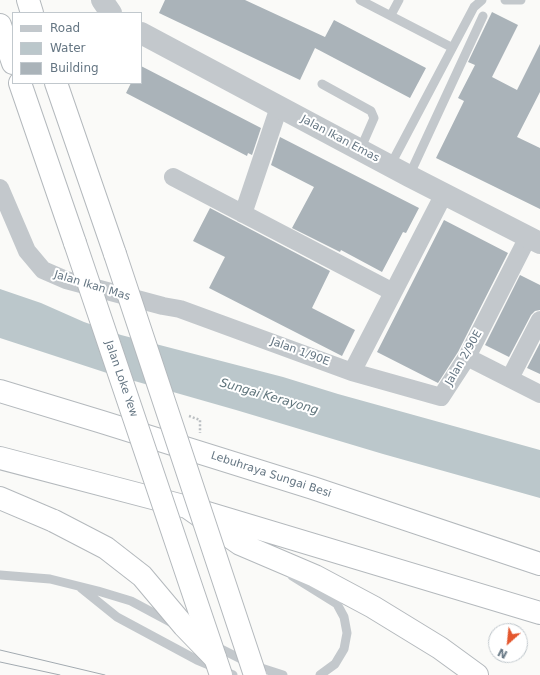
<!DOCTYPE html>
<style>
body{margin:0}
#map{position:relative;width:540px;height:675px;overflow:hidden;background:#fafaf8;font-family:"DejaVu Sans",sans-serif}
canvas{display:block}
.legend{position:absolute;left:12px;top:12px;width:130px;height:72px;box-sizing:border-box;background:#fff;border:1px solid #c1c8cd;margin:0;padding:5px 7px;list-style:none;font-size:12px;color:#657683}
.legend li{display:flex;align-items:center;gap:8px;height:20px}
.legend b{width:20px;border:1px solid #c1c8cd}
.north{position:absolute;left:488px;top:623px;width:40px;height:40px;box-sizing:border-box;background:#fff;border:1px solid #c1c8cd;border-radius:50%;rotate:207deg;font-size:11px;font-weight:700;line-height:16px;text-align:center;color:#657683}
.north::after{content:'';display:block;margin:auto;width:14px;height:18px;background:#e4572e;clip-path:polygon(50% 0,100% 100%,50% 72%,0 100%)}
</style>
<div id="map">
<canvas width="540" height="675"></canvas>
<ul class="legend">
<li><b style="height:5px;background:#c3c8cc"></b>Road</li>
<li><b style="height:11px;background:#bbc7cb"></b>Water</li>
<li><b style="height:11px;background:#aab3b9"></b>Building</li>
</ul>
<div class="north">N</div>
</div>
<script>
const g = document.querySelector('canvas').getContext('2d');
g.lineJoin = 'round';
function fill(path, color) { g.fillStyle = color; g.fill(path, 'evenodd'); }
const poly = rows => new Path2D(rows.map(r => 'M' + r).join(''));
function stroke(path, color, width, dash) { g.strokeStyle = color; g.lineWidth = width; g.lineCap = dash ? 'butt' : 'round'; g.setLineDash(dash || []); g.stroke(path); }
function label(font, color, halo, rows, align = 'center') {
  g.font = font + ' "DejaVu Sans",sans-serif'; g.lineWidth = 4; g.setLineDash([]); g.textBaseline = 'middle'; g.strokeStyle = halo; g.fillStyle = color; for (const [text, x, y, turn = 0] of rows) {
    g.save(); g.translate(x, y); g.rotate((+turn || 0) * Math.PI / 180); g.textAlign = isNaN(turn) ? turn : align; if (halo) g.strokeText(text, 0, 0); g.fillText(text, 0, 0); g.restore();
  }
}
fill(poly([
 [0,289,41,303,84,322,121,335,283,377,338,394,540,450,540,498,383,454,236,410,110,374,0,338]
]), '#bbc7cb');
fill(poly([
 [165,0,245,0,325,37,334,20,426,68,410,98,315,48,300,80,159,13],
 [492,12,518,25,492,77,517,90,540,44,540,92,517,137,540,148,540,209,436,158,464,101,458,98,475,65,468,62],
 [141,66,261,128,252,155,248,153,247,156,126,93,131,83,141,83],
 [280,137,419,208,406,233,403,232,382,272,341,250,340,252,292,228,314,187,271,165],
 [210,208,330,271,312,308,355,330,342,356,209,288,225,257,193,241],
 [444,220,508,253,458,352,438,383,377,352],
 [520,275,540,285,540,310,535,311,531,315,509,357,485,345],
 [540,343,540,374,527,368]
]), '#aab3b9');
const trunk = poly([
 [28,0,32,13],
 [0,25,13,63],
 [20,83,75,243],
 [56,83,115,254]
]);
const motorway = poly([
 [0,391,102,422,313,488,540,564],
 [0,458,187,507,240,544,315,576,373,607,440,648,477,675],
 [0,498,54,521],
 [204,512,540,613]
]);
stroke(trunk, '#b4b9bd', 24);
stroke(motorway, '#b4b9bd', 24);
stroke(poly([
 [189,416,200,420,200,433]
]), '#bbbfc2', 2.5, [2, 2]);
stroke(poly([
 [360,0,451,47],
 [505,0,521,0],
 [391,15,399,0],
 [322,84,371,111,374,118,360,150],
 [390,166,474,7,482,0],
 [409,176,483,16],
 [0,575,50,579,98,591,131,601,174,624],
 [292,576,337,604,344,617,347,633,344,649,335,664,320,675],
 [81,588,117,617,197,660,233,675],
 [213,645,255,666,283,675]
]), '#c3c8cc', 9);
stroke(poly([
 [173,177,393,292],
 [0,188,27,251,43,270,66,280,163,306,180,309,352,372,441,397,467,357,528,237],
 [243,214,279,107],
 [467,357,540,394],
 [352,372,444,194],
 [510,378,540,320]
]), '#c3c8cc', 18);
stroke(poly([
 [102,0,111,13],
 [141,33,409,176,540,243]
]), '#c3c8cc', 22);
stroke(trunk, '#fff', 22);
stroke(motorway, '#fff', 22);
stroke(poly([
 [0,650,105,675],
 [0,662,60,675]
]), '#a2aab0', 1);
const trunkBridge = poly([
 [75,243,221,675],
 [115,254,255,675]
]);
const motorwayBridge = poly([
 [54,521,106,548,142,576,184,626,215,658]
]);
stroke(trunkBridge, '#b4b9bd', 24, []);
stroke(motorwayBridge, '#b4b9bd', 24, []);
stroke(trunkBridge, '#fff', 22);
stroke(motorwayBridge, '#fff', 22);
label('11px', '#657683', '#fff', [
 ["Jalan Ikan Emas",340,139,28],
 ["Jalan Ikan Mas",92,286,17],
 ["Jalan 1/90E",300,352,20],
 ["Jalan 2/90E",464,358,-60],
 ["Jalan Loke Yew",121,379,71],
 ["Lebuhraya Sungai Besi",271,475,18]
]);
label('italic 12px', '#60757c', '#fff', [
 ["Sungai Kerayong",269,397,16]
]);
</script>
